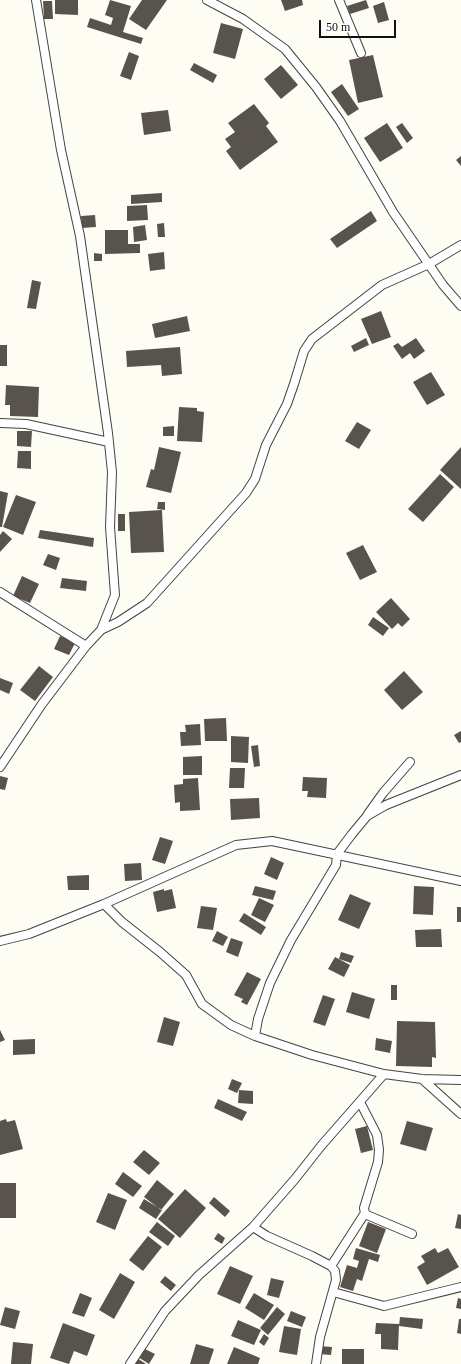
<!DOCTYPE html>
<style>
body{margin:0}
#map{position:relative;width:461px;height:1364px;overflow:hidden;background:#fefdf4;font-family:"Times New Roman",serif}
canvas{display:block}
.scale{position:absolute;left:319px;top:20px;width:77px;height:18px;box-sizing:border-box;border:2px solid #101010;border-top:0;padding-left:5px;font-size:12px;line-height:14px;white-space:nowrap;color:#101010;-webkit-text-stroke:3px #fff;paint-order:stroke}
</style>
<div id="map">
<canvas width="461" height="1364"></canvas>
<div class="scale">50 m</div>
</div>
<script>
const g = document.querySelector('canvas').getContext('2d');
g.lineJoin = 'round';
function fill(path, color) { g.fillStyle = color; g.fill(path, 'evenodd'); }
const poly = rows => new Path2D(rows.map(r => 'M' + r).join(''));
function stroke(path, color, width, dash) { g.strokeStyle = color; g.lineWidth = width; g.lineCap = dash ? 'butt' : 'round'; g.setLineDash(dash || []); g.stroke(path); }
fill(poly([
 [55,0,78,0,78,15,55,14],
 [110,0,131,6,123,32,143,38,141,44,87,27,90,18,111,25,113,18,105,15],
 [142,0,167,0,146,30,129,19],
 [281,0,302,0,303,5,285,11],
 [366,0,369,8,350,14,347,6],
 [43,1,52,1,53,19,44,19],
 [384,2,389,20,378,23,373,6],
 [221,23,243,29,235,59,213,53],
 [129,52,139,56,131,80,120,76],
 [373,55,383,97,358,103,349,60],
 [194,63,217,75,213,83,190,70],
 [281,65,298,85,281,99,264,79],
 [342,84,359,109,348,116,331,92],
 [254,104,269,123,266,126,278,142,240,170,226,151,231,147,225,139,235,132,228,123],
 [168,110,171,131,144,135,141,113],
 [387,123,403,148,380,162,364,138],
 [402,123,413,138,407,143,396,127],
 [461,156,461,166,456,160],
 [162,193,162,202,131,204,131,195],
 [147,205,148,220,127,221,127,206],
 [371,211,377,221,337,248,330,239],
 [95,215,96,227,82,228,81,216],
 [164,223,165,237,158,237,157,224],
 [145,225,147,240,134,242,133,227],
 [105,230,128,230,128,244,140,244,140,253,105,254],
 [164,252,165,269,150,271,148,254],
 [94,253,102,254,102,261,94,261],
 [32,280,41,282,36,309,27,308],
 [381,311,391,337,372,344,361,319],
 [187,316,190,331,155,338,152,324],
 [366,338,369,345,354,352,351,346],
 [416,338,425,351,414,359,410,353,402,359,393,346,398,343,402,347],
 [0,345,7,345,7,366,0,366],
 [180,347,182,374,162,376,161,365,127,367,126,351],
 [431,372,445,395,427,405,413,382],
 [6,385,39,387,38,417,10,416,10,405,5,405],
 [179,407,197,408,197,411,204,412,202,442,177,441],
 [357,422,371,430,359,449,345,441],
 [174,426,174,436,163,436,163,427],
 [17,431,32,431,31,447,17,446],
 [159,447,181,452,171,493,146,487,151,469,154,470],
 [461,447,461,489,440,470],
 [18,451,31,451,31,469,17,468],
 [440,474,454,487,423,522,408,509],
 [0,491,8,493,2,527,0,527],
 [16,495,36,502,23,535,3,527],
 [158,502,165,502,165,510,157,509],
 [162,510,164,552,131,553,129,512],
 [118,514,125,514,125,531,118,531],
 [40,530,94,538,93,547,38,538],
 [3,531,12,539,0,552,0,535],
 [363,545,377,572,360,580,346,553],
 [48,554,60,558,56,570,43,565],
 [22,576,39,584,30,603,13,596],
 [62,578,87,581,86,591,60,588],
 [391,598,410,619,402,627,398,623,392,629,376,612],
 [373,617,389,628,383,636,368,625],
 [60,636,75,643,69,655,54,649],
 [39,666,53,677,35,701,20,690],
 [404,671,423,692,402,710,384,690],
 [0,678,13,683,9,694,0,690],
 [226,718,227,741,205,741,204,719],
 [200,724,201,745,181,746,180,732,186,732,185,725],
 [461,731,461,742,459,743,454,735],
 [231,736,249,737,248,763,231,762],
 [258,745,260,766,254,767,251,746],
 [202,756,202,775,183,775,183,757],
 [230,768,245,768,244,788,229,788],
 [0,776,8,778,5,790,0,789],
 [303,777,327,778,326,798,307,797,308,791,302,791],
 [198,778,200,810,180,811,180,802,175,803,174,785,183,784,183,779],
 [259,798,260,818,231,820,230,799],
 [160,837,173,841,165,864,152,860],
 [271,857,284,863,277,880,264,874],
 [141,863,142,880,125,881,124,864],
 [89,875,89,890,68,890,67,876],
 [255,886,276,891,273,900,252,895],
 [414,886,434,887,433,915,413,914],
 [164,889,164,891,172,889,176,908,157,912,153,892],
 [350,894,371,903,359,929,338,920],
 [259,898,274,905,265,922,251,915],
 [201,906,217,908,213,930,197,928],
 [457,907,461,907,461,922,457,922],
 [244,913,266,927,261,935,239,921],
 [441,929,442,947,416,947,415,930],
 [217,931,228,937,223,946,212,941],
 [231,938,243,942,238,957,226,952],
 [341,952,354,956,351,963,339,959],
 [335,957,350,965,344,977,328,969],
 [247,972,261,979,247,1005,241,1002,243,999,234,995],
 [391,985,397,985,397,1000,391,1000],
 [352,992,375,999,369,1019,346,1012],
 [323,995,335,999,325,1026,313,1022],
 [164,1017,180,1022,173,1046,157,1042],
 [397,1021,435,1022,436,1058,432,1057,432,1067,396,1066],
 [0,1030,5,1040,0,1042],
 [376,1038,392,1041,390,1053,375,1050],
 [35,1039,35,1054,13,1055,13,1040],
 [232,1079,242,1083,237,1093,228,1089],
 [239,1090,253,1091,253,1104,238,1103],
 [218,1099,247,1112,242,1121,214,1108],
 [6,1119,7,1122,15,1120,23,1149,0,1155,0,1121],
 [407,1121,433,1128,426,1151,400,1144],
 [367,1126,373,1150,361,1153,355,1129],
 [144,1150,160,1163,149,1175,133,1162],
 [123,1172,142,1186,133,1197,115,1184],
 [157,1180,174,1194,161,1210,144,1197],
 [0,1183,16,1183,16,1218,0,1218],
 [185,1189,206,1208,180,1238,158,1219],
 [108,1193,127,1200,115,1230,96,1222],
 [214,1197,230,1211,225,1217,209,1203],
 [144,1199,162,1210,156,1219,139,1208],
 [458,1214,461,1215,461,1229,455,1228],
 [157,1222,175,1236,168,1246,149,1232],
 [368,1222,386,1229,377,1253,359,1246],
 [218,1233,225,1238,222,1244,214,1239],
 [148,1236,162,1247,143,1271,129,1260],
 [356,1248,380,1255,378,1262,369,1259,362,1281,357,1279,353,1291,340,1287,347,1265,357,1268,359,1261,353,1259],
 [435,1248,438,1253,448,1248,459,1267,427,1285,417,1267,425,1262,421,1256],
 [230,1266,253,1276,240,1304,217,1294],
 [120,1273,135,1282,114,1319,99,1310],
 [165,1276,176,1285,171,1291,160,1282],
 [271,1278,284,1281,279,1298,267,1295],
 [80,1293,92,1298,84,1317,72,1313],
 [254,1293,274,1305,264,1320,245,1308],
 [458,1298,461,1299,461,1309,456,1308],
 [5,1307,20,1311,15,1329,0,1325],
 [277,1307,285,1314,268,1335,260,1328],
 [291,1311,306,1317,302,1327,287,1321],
 [400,1317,423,1319,422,1329,399,1326],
 [459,1319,461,1319,461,1334,457,1333],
 [238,1320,261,1330,254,1345,231,1336],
 [63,1323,95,1335,87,1356,74,1351,69,1364,50,1358],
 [376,1323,399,1324,398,1350,381,1349,381,1334,375,1334],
 [284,1326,301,1329,297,1355,279,1352],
 [264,1334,269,1338,264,1346,259,1342],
 [13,1342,33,1344,31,1364,11,1364],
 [196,1344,214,1349,209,1364,190,1364],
 [319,1346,332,1347,331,1355,319,1354],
 [234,1347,260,1358,258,1364,227,1364],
 [143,1348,155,1354,149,1364,138,1357],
 [342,1349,364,1349,364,1364,342,1364],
 [137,1358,146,1364,133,1364]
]), '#59534d');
const minor = poly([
 [207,0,243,19,285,49,316,87,340,121,393,212,443,285,461,306],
 [339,0,361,53],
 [0,423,26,424,109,442],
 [0,592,86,646],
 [101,630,118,622,147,603,246,493,255,479,266,445,287,404,294,384,304,351,312,339,382,285,429,264,461,245],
 [0,767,42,704,86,646,101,630,115,595,110,527,112,472,108,433,80,236,61,150,36,0],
 [368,814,383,793,410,762],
 [104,904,122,922,160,952,186,975,202,1004,231,1025,255,1036,312,1055,384,1074,422,1079,461,1080],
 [0,941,29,934,104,904,236,845,272,841,461,881],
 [255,1036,258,1019,270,983,291,940,336,865,337,854,352,834,367,816,386,805,461,775],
 [422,1079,461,1114],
 [360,1102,377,1135,379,1150,378,1162,364,1208,365,1213,367,1215,412,1234],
 [253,1227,267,1236,312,1256,331,1266,335,1271,336,1280,320,1337,316,1364],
 [331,1266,365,1213],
 [333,1292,384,1306,461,1287],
 [130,1364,165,1311,199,1275,253,1227,295,1179,321,1146,384,1074]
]);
stroke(minor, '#434343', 10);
stroke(minor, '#fff', 8);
</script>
